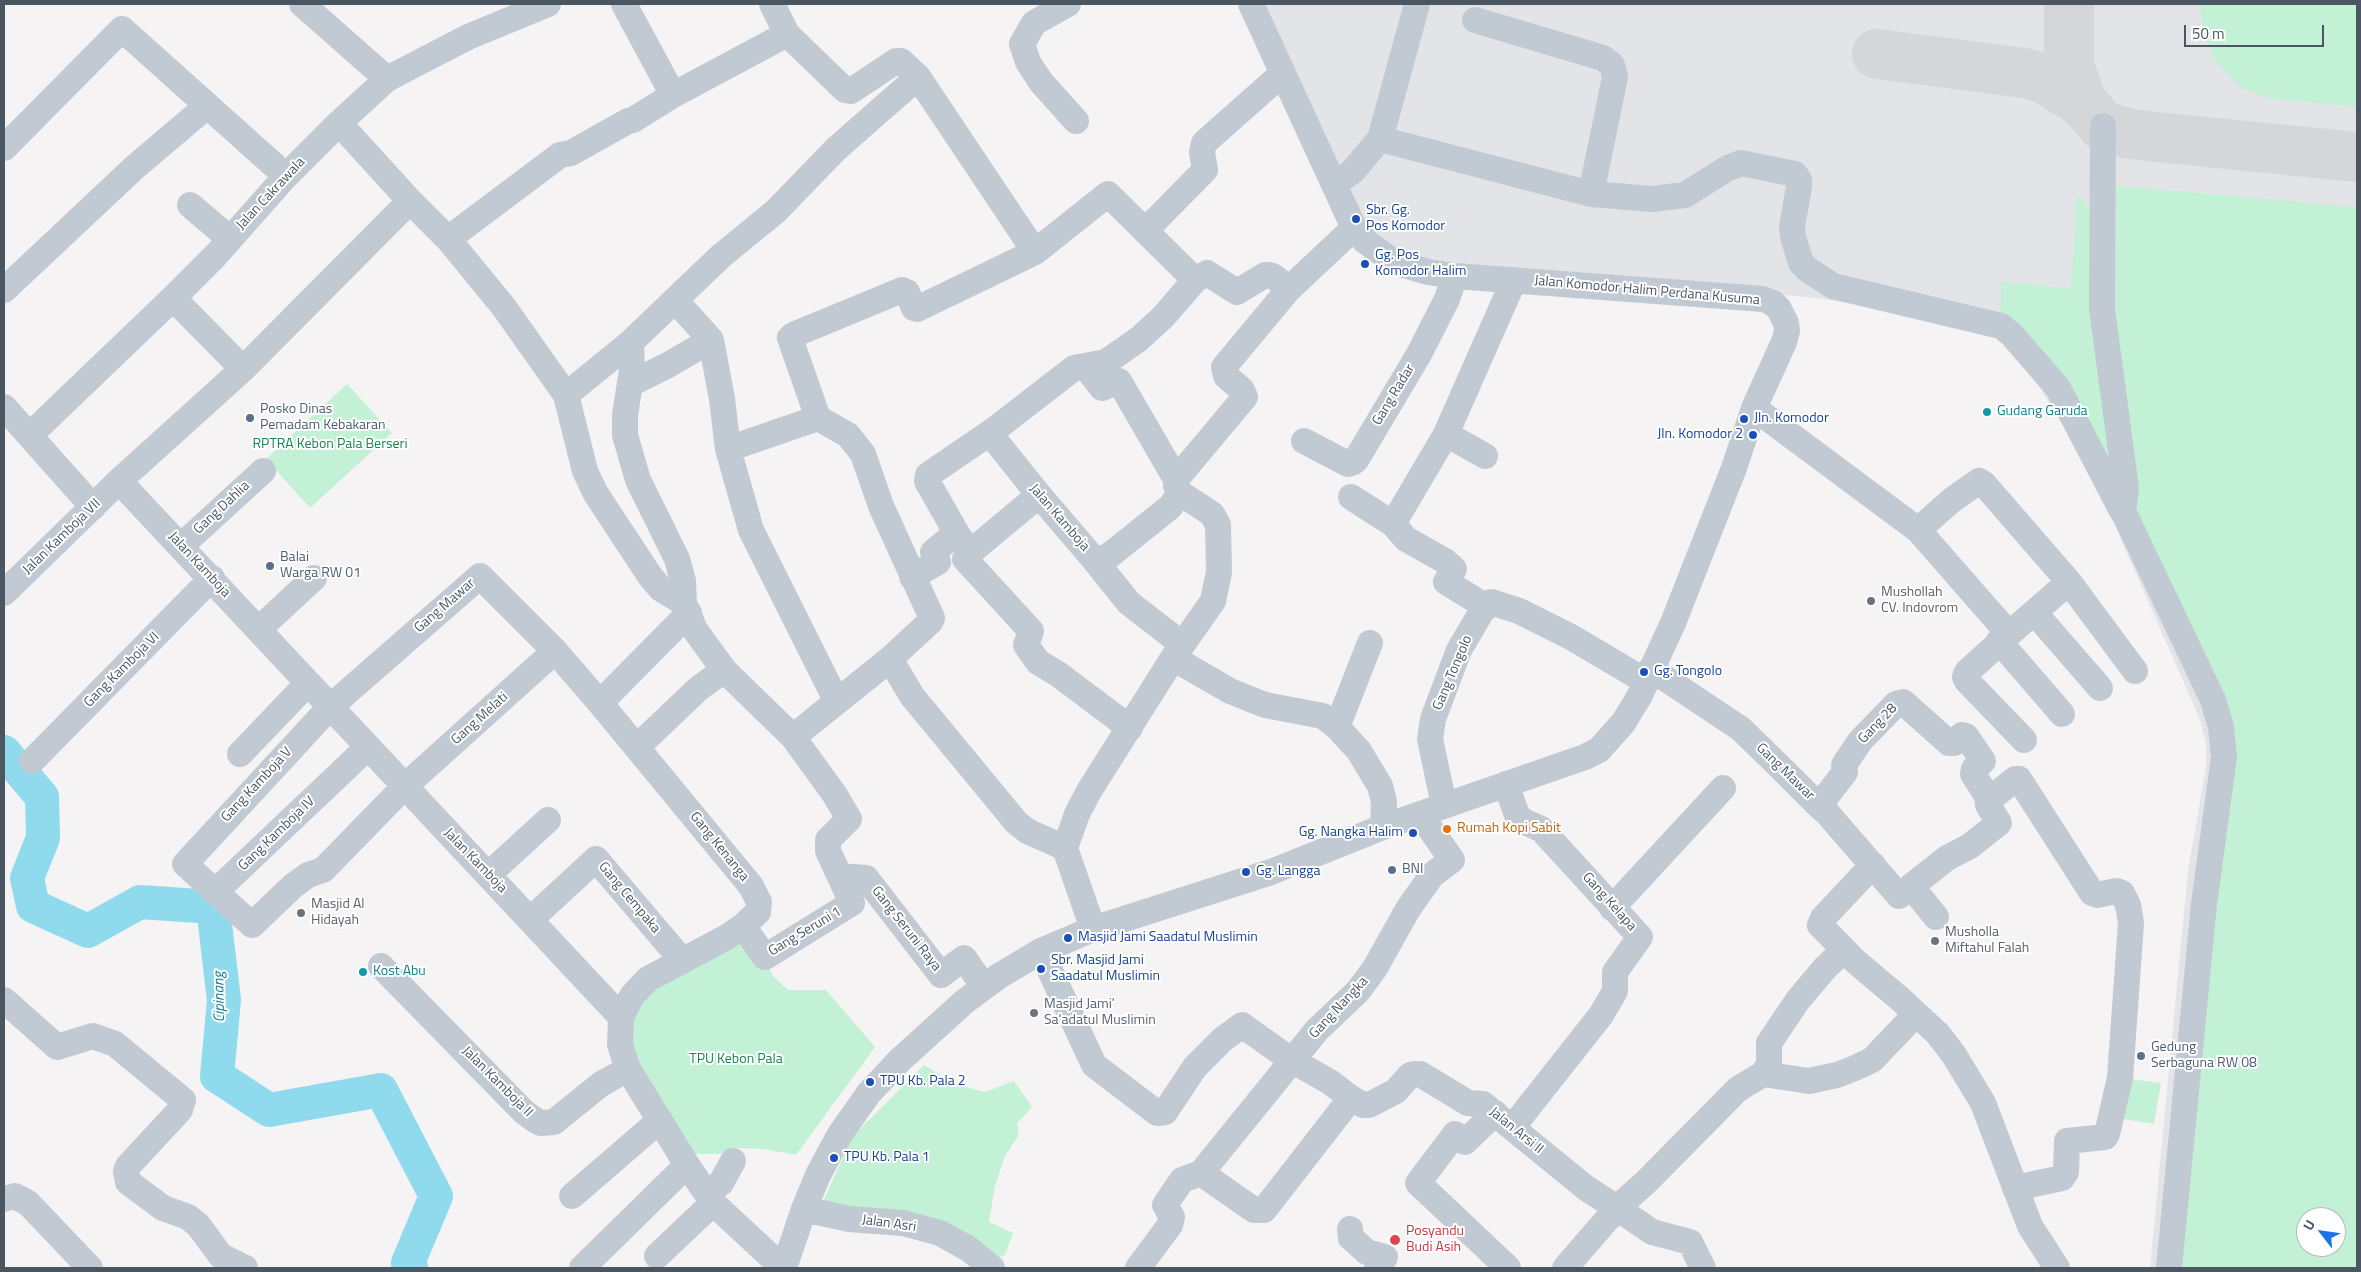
<!DOCTYPE html>
<style>
body{margin:0}
#map{position:relative;width:2361px;height:1272px;overflow:hidden;background:#f5f3f3;font-family:"Titillium Web",sans-serif}
canvas{display:block}
.frame{position:absolute;inset:0;border:5px solid #4a5661;pointer-events:none}
.north{position:absolute;left:2296px;top:1207px;width:50px;height:50px;box-sizing:border-box;background:#fff;border:1px solid #b7bbc0;border-radius:50%;rotate:300deg;font-size:14px;font-weight:700;line-height:20px;text-align:center;color:#4a5661}
.north::after{content:'';display:block;margin:auto;width:18px;height:22px;background:#1a73e8;clip-path:polygon(50% 0,100% 100%,50% 72%,0 100%)}
.scale{position:absolute;left:2184px;top:25px;width:140px;height:22px;box-sizing:border-box;border:2px solid #4a5661;border-top:0;padding-left:6px;font-size:15px;line-height:18px;white-space:nowrap;color:#4a5661;-webkit-text-stroke:4px #fff;paint-order:stroke}
</style>
<div id="map">
<canvas width="2361" height="1272"></canvas>
<div class="frame"></div>
<div class="north">U</div>
<div class="scale">50 m</div>
</div>
<script>
const g = document.querySelector('canvas').getContext('2d');
g.lineJoin = 'round';
function fill(path, color) { g.fillStyle = color; g.fill(path, 'evenodd'); }
const poly = rows => new Path2D(rows.map(r => 'M' + r).join(''));
function stroke(path, color, width, dash) { g.strokeStyle = color; g.lineWidth = width; g.lineCap = dash ? 'butt' : 'round'; g.setLineDash(dash || []); g.stroke(path); }
function label(font, color, halo, rows, align = 'center') {
  g.font = font + ' "Titillium Web",sans-serif'; g.lineWidth = 4; g.setLineDash([]); g.textBaseline = 'middle'; g.strokeStyle = halo; g.fillStyle = color; for (const [text, x, y, turn = 0] of rows) {
    g.save(); g.translate(x, y); g.rotate((+turn || 0) * Math.PI / 180); g.textAlign = isNaN(turn) ? turn : align; if (halo) g.strokeText(text, 0, 0); g.fillText(text, 0, 0); g.restore();
  }
}
fill(poly([
 [1255,4,2357,4,2357,1268,2150,1268,2188,871,2206,767,2206,742,2199,717,2112,519,2074,443,2006,333,1991,325,1822,299,1769,293,1430,268,1374,236,1363,228],
 [2306,1217,2336,1217,2336,1247,2306,1247]
]), '#e2e4e7');
fill(poly([
 [2200,4,2357,4,2357,107,2269,98,2240,87,2215,61,2202,25],
 [2107,185,2357,207,2357,1268,2177,1268,2231,768,2136,516,2108,304],
 [2306,1217,2336,1217,2336,1247,2306,1247],
 [2077,196,2084,201,2090,212,2111,464,2000,315,2002,281,2071,289],
 [347,384,392,433,310,508,266,459],
 [743,931,765,961,773,976,788,990,826,990,875,1047,796,1155,764,1149,738,1148,719,1154,691,1154,628,1049,632,1022,646,999,664,980],
 [924,1065,954,1084,985,1092,1014,1081,1032,1107,1017,1123,1019,1135,1005,1156,995,1186,989,1222,1013,1233,1005,1255,997,1259,819,1211,852,1137],
 [2130,1079,2161,1083,2154,1124,2124,1119]
]), '#c3f1d5');
stroke(poly([
 [4,752,42,797,43,838,27,878,33,906,88,931,140,902,213,907,224,1000,217,1076,269,1110,381,1090,436,1196,408,1263,411,1268]
]), '#90daee', 34);
stroke(poly([
 [2069,4,2069,66,2082,102,2103,126,2130,134,2166,138,2357,157],
 [1877,54,2024,73,2044,78,2082,102]
]), '#d5d6d8', 50);
stroke(poly([
 [302,4,387,79],
 [624,4,673,95],
 [772,4,787,34,845,90,851,91,896,61,901,61,918,77,1035,252,1108,194,1195,280,1207,273,1237,292,1265,275,1269,275,1273,276,1289,289],
 [1068,4,1034,23,1022,44,1028,62,1041,82,1076,121],
 [1417,4,1380,139,1591,194,1652,199,1685,195,1728,168,1741,163,1795,174,1799,180,1799,187,1792,227,1793,237,1801,263,1807,269,1833,286,2001,326,2012,335,2058,388,2122,511],
 [1475,20,1603,58,1612,65,1615,77,1591,194],
 [2103,126,2102,309,2126,488,2123,511,2213,700,2221,727,2224,757,2204,904,2169,1268],
 [4,148,122,29,286,176],
 [1334,184,1352,172,1380,139],
 [410,201,448,239,560,155,571,153,628,121,633,120,673,95,787,34],
 [190,205,230,239],
 [1145,231,1205,170,1202,152,1204,143,1283,73],
 [448,239,503,306,566,395,585,471,596,494,650,576,661,589,684,603,695,630,724,670],
 [4,290,135,167,207,106],
 [173,298,243,369],
 [675,300,711,340,722,399,728,449,818,418,848,435,863,454,881,506,932,618,931,621,890,659,793,737],
 [631,342,632,370,625,415,625,435,638,480,677,559,683,581,684,603],
 [1085,366,1102,388,1119,381,1177,481],
 [630,384,668,365,711,340],
 [566,395,631,342,721,256,776,211,836,149,918,77],
 [4,407,93,507],
 [1754,408,1918,530,2009,634,1967,672,1965,677,1967,681,2024,740],
 [818,418,790,338,793,335,902,290,907,292,914,308,917,309,1035,252],
 [1446,434,1485,456],
 [30,435,173,298,216,255,286,176,339,123,387,79,468,37,548,4],
 [1304,441,1348,464,1352,463,1356,460,1419,354,1447,299,1455,276],
 [728,449,751,530,837,702],
 [119,481,621,1017,620,1045,628,1069,687,1165,713,1203,783,1268],
 [1180,493,1176,486,1178,477,1245,397,1242,390,1226,376,1224,367,1289,289,1354,228],
 [1351,497,1393,524,1406,539,1445,561,1454,569,1446,582,1485,606],
 [1393,524,1446,434,1514,280],
 [1918,530,1952,500,1979,481,1984,484,2069,582,2009,634],
 [957,534,927,481,928,475,994,430],
 [181,546,263,471],
 [973,550,965,559,1031,631,1026,645,1038,662,1058,674,1130,728],
 [1092,557,1129,603,1182,644],
 [912,577,938,562,933,552,955,534,957,534,969,551,973,550,1039,495],
 [2069,582,2135,671],
 [4,593,119,481,243,369,410,201,339,123],
 [2034,612,2100,688],
 [259,629,314,578],
 [1999,641,2062,714],
 [555,651,404,787,323,870,308,875,293,886,252,925,185,864,330,707,480,576,555,651,600,703,751,886,759,902,758,912,743,926,725,938,648,979,632,996,621,1017],
 [1173,658,1230,691,1265,705,1323,716,1337,727,1359,751,1380,786,1384,802,1383,827],
 [890,659,912,696,1016,822,1027,831,1065,848],
 [1651,669,1741,729,1783,770,1819,806,1827,813,1899,896,1947,858,1970,846,1999,823,1988,805,1987,796,1973,774,1974,769,1983,761,1966,736,1962,735,1954,743,1949,743,1903,702,1896,704,1860,741,1844,765,1845,772,1819,806],
 [600,703,689,613],
 [1337,727,1370,643],
 [637,747,698,689,724,670,793,737,835,795,849,819,828,840,828,851,852,903,765,957,743,926],
 [240,754,308,683],
 [32,761,212,578],
 [1506,784,1517,815,1523,821,1541,829,1640,937,1615,972,1615,991,1601,1015,1519,1119,1510,1124],
 [1988,801,2015,779,2019,779,2092,893,2097,895,2117,891,2122,893,2128,905,2131,923,2120,1078,2107,1134,2105,1137,2067,1141,2066,1172,2062,1178,2015,1188],
 [1444,805,1430,739,1433,719,1459,650,1482,611,1491,602,1519,611,1571,637,1647,682],
 [1873,865,1823,918,1820,925,1855,961,1899,998,1938,1034,1954,1055,1983,1103,2030,1226,2057,1268],
 [489,874,548,820],
 [840,876,866,878,941,975,964,958,984,987],
 [1911,886,1936,917],
 [215,892,368,747],
 [1612,908,1723,788],
 [531,919,596,859,681,959],
 [1093,929,1065,848,1077,814,1089,791,1173,658,1213,601,1219,572,1218,525,1212,514,1180,493,1170,507,1105,559,1092,557,1039,495,995,440,993,434,994,430,1074,368,1106,362,1139,339,1163,317,1195,280],
 [1041,951,1094,1065,1157,1113,1165,1112,1195,1067,1222,1040,1242,1025,1291,1060,1330,1082,1351,1098],
 [381,966,524,1112,535,1120,541,1123,554,1122,601,1084,628,1069],
 [4,1000,57,1047,93,1036,115,1044,183,1100,180,1110,128,1166,126,1171,128,1182,163,1208,188,1217,198,1225,221,1256,245,1268],
 [1763,1074,1809,1081,1837,1075,1855,1068,1872,1060,1916,1014],
 [1495,1113,1465,1142,1455,1134,1418,1183,1508,1268],
 [1201,1173,1317,1030,1358,991,1375,968,1408,909,1432,875,1452,860,1420,814],
 [707,1193,721,1183,733,1161],
 [572,1196,660,1120],
 [4,1199,15,1196,28,1203,90,1268],
 [804,1209,849,1219,903,1223,940,1233,969,1249,992,1268],
 [1350,1229,1351,1238,1367,1252,1385,1257,1377,1268],
 [657,1256,713,1203],
 [582,1268,687,1165],
 [784,1268,804,1209,818,1175,840,1134,869,1093,900,1060,964,1002,999,976,1041,951,1093,929,1271,872,1383,827,1585,757,1599,750,1623,723,1639,697,1673,623,1734,468,1754,408,1784,342,1787,331,1786,323,1779,309,1773,303,1763,299,1455,276,1428,272,1394,262,1365,241,1354,228,1251,4],
 [1138,1268,1170,1225,1172,1217,1165,1205,1182,1180,1201,1173,1254,1210,1264,1210,1351,1098,1363,1105,1369,1105,1396,1091,1410,1075,1414,1074,1420,1074,1468,1103,1483,1104,1586,1188,1617,1208,1646,1182,1738,1089,1763,1074,1769,1064,1769,1043,1798,1000,1825,968,1844,950],
 [1565,1268,1617,1208,1652,1232,1690,1242,1703,1268]
]), '#c1cad2', 26);
for (const [x, y, r, color] of [
 [1356,219,5,"#1a4fb4"],
 [1365,264,5,"#1a4fb4"],
 [1987,412,5,"#0f9aa8"],
 [250,418,5,"#5c6f8a"],
 [1744,419,5,"#1a4fb4"],
 [1753,435,5,"#1a4fb4"],
 [270,566,5,"#5c6f8a"],
 [1871,601,5,"#6b7280"],
 [1644,672,5,"#1a4fb4"],
 [1447,829,5,"#e8710a"],
 [1413,833,5,"#1a4fb4"],
 [1392,870,5,"#5c6f8a"],
 [1246,872,5,"#1a4fb4"],
 [301,913,5,"#6b7280"],
 [1068,938,5,"#1a4fb4"],
 [1935,941,5,"#6b7280"],
 [1041,969,5,"#1a4fb4"],
 [363,972,5,"#0f9aa8"],
 [1034,1013,5,"#6b7280"],
 [2141,1056,5,"#5c6f8a"],
 [870,1082,5,"#1a4fb4"],
 [834,1158,5,"#1a4fb4"],
 [1395,1240,6,"#e0444e"]
]) { const dot = new Path2D(); dot.arc(x, y, r, 0, 2 * Math.PI); g.fillStyle = color; g.fill(dot); stroke(dot, '#fff', 2); }
label('14px', '#4a5661', '#fff', [
 ["Jalan Cakrawala",271,194,-47],
 ["Jalan Komodor Halim Perdana Kusuma",1647,291,5],
 ["Gang Radar",1394,395,-59],
 ["Gang Dahlia",222,508,-43],
 ["Jalan Kamboja",1059,518,49],
 ["Jalan Kamboja VII",62,537,-44],
 ["Jalan Kamboja",199,565,47],
 ["Gang Mawar",445,606,-41],
 ["Gang Kamboja VI",122,670,-45],
 ["Gang Tongolo",1453,673,-67],
 ["Gang Melati",480,719,-42],
 ["Gang 28",1878,724,-46],
 ["Gang Mawar",1785,772,44],
 ["Gang Kamboja V",257,785,-47],
 ["Gang Kamboja IV",277,834,-44],
 ["Gang Kenanga",719,847,51],
 ["Jalan Kamboja",475,861,46],
 ["Gang Cempaka",629,898,50],
 ["Gang Kelapa",1609,902,48],
 ["Gang Seruni Raya",906,929,52],
 ["Gang Seruni 1",805,932,-31],
 ["Gang Nangka",1339,1008,-47],
 ["Jalan Kamboja II",497,1082,45],
 ["Jalan Arsi II",1516,1131,39],
 ["Jalan Asri",889,1224,8]
]);
label('14px', '#164399', '#fff', [
 ["Sbr. Gg.",1366,211],
 ["Pos Komodor",1366,227],
 ["Gg. Pos",1375,256],
 ["Komodor Halim",1375,272],
 ["Jln. Komodor",1754,419],
 ["Jln. Komodor 2",1743,435,"right"],
 ["Gg. Tongolo",1654,672],
 ["Gg. Nangka Halim",1403,833,"right"],
 ["Gg. Langga",1256,872],
 ["Masjid Jami Saadatul Muslimin",1078,938],
 ["Sbr. Masjid Jami",1051,961],
 ["Saadatul Muslimin",1051,977],
 ["TPU Kb. Pala 2",880,1082],
 ["TPU Kb. Pala 1",844,1158]
], 'left');
label('14px', '#4e5e75', '#fff', [
 ["Posko Dinas",260,410],
 ["Pemadam Kebakaran",260,426],
 ["Balai",280,558],
 ["Warga RW 01",280,574],
 ["BNI",1402,870],
 ["Gedung",2151,1048],
 ["Serbaguna RW 08",2151,1064]
], 'left');
label('14px', '#0d838f', '#fff', [
 ["Gudang Garuda",1997,412],
 ["Kost Abu",373,972]
], 'left');
label('14px', '#17864f', '#fff', [
 ["RPTRA Kebon Pala Berseri",330,445],
 ["TPU Kebon Pala",736,1060]
]);
label('14px', '#5b616d', '#fff', [
 ["Mushollah",1881,593],
 ["CV. Indovrom",1881,609],
 ["Masjid Al",311,905],
 ["Hidayah",311,921],
 ["Musholla",1945,933],
 ["Miftahul Falah",1945,949],
 ["Masjid Jami'",1044,1005],
 ["Sa'adatul Muslimin",1044,1021]
], 'left');
label('14px', '#c56008', '#fff', [
 ["Rumah Kopi Sabit",1457,829]
], 'left');
label('14px', '#be3a42', '#fff', [
 ["Posyandu",1406,1232],
 ["Budi Asih",1406,1248]
], 'left');
label('italic 15px', '#0c7c9b', '#fff', [
 ["Cipinang",220,997,-91]
]);
</script>
